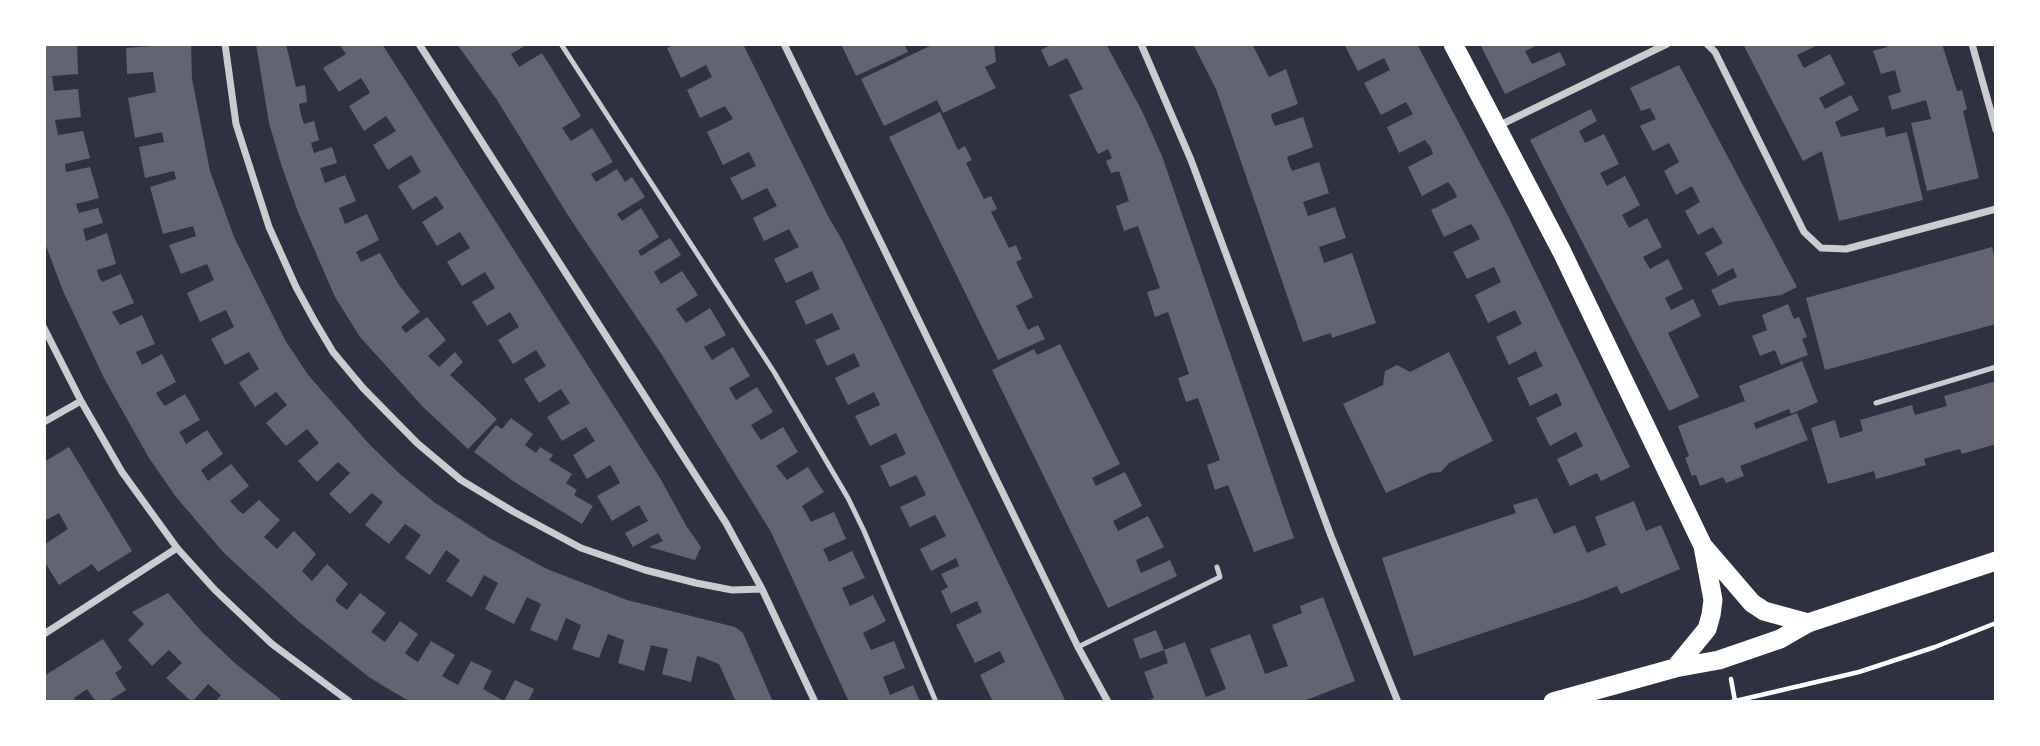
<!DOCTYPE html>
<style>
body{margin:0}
#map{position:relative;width:2040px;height:746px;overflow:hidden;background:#2d3142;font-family:"PT Sans",sans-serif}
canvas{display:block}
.frame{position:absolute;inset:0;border:46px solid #fff;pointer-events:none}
</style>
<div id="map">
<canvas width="2040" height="746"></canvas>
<div class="frame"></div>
</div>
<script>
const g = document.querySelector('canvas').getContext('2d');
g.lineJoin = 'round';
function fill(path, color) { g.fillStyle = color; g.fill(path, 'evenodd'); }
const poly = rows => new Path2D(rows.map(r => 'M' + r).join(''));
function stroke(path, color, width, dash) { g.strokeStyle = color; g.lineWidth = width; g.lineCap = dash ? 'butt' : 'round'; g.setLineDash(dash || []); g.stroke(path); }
fill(poly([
 [44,44,49,46,77,44,78,74,52,76,54,91,78,89,81,117,55,120,58,135,83,131,90,158,65,164,66,172,90,167,96,187,99,198,76,204,79,213,98,208,103,223,83,229,86,241,107,233,116,264,97,270,99,277,102,282,121,274,134,303,112,312,120,325,142,315,155,344,136,352,142,365,162,354,176,382,156,393,159,398,165,406,185,394,200,420,179,432,183,438,186,444,207,430,223,454,201,470,208,481,231,464,249,486,230,501,238,510,243,514,259,500,280,520,264,537,277,549,294,531,316,554,302,571,312,581,327,564,348,584,335,600,339,604,347,610,360,593,386,613,371,632,385,642,400,621,418,634,405,653,410,657,418,662,431,641,455,655,442,676,458,685,471,661,492,671,483,689,504,701,515,680,534,689,528,702,411,702,390,690,369,677,298,621,224,553,176,497,149,458,104,378,63,291,46,246,44,239],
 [153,44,191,44,192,79,210,171,234,237,285,340,309,376,370,445,400,474,434,502,489,538,547,569,627,600,735,627,743,633,773,702,736,702,719,664,704,658,697,656,691,682,662,674,668,649,651,645,644,671,618,663,624,640,608,634,599,658,572,649,581,625,566,618,557,641,530,630,541,604,527,597,514,624,500,617,485,609,498,583,484,575,472,597,446,581,460,560,446,550,430,575,405,558,421,535,405,524,389,544,365,525,383,502,372,493,350,514,329,494,350,473,338,462,317,482,298,461,319,443,307,429,286,446,266,423,287,405,276,392,255,407,239,383,259,369,249,352,225,365,211,339,234,327,226,310,200,322,187,293,214,280,207,264,181,274,169,245,196,236,193,226,163,234,150,187,176,179,174,171,145,178,139,147,164,142,162,132,135,138,128,98,156,92,153,72,127,74,126,48,153,46],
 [256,44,286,44,296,87,305,85,307,102,299,104,301,115,304,124,314,121,319,140,311,143,314,153,332,147,337,163,320,168,325,183,345,175,356,201,339,208,345,224,367,214,379,240,356,252,361,262,380,253,399,285,420,312,401,327,406,333,427,317,446,340,428,356,439,367,455,352,463,362,450,375,497,419,468,449,422,406,389,369,360,337,335,297,298,212,281,164,269,123],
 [339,44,382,44,660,478,687,527,701,547,695,560,649,547,663,541,658,533,633,547,625,533,648,521,639,505,612,521,597,496,620,483,616,475,610,465,587,479,573,455,595,441,586,427,562,441,547,417,570,403,561,389,539,403,524,379,546,366,536,350,513,364,498,340,519,327,510,312,487,326,472,302,495,288,485,272,462,286,447,262,470,248,460,232,437,246,422,222,444,208,436,196,413,210,398,186,421,172,411,155,388,170,373,145,396,131,386,116,364,131,349,106,370,93,367,87,361,78,339,92,323,68,346,54],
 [457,44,528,44,511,54,519,67,542,53,581,116,562,128,571,141,592,128,613,162,591,174,596,182,617,169,625,182,632,177,645,197,617,214,622,221,641,208,659,237,638,251,641,256,670,238,681,255,654,272,661,284,682,271,698,295,676,309,686,323,710,308,726,335,704,347,712,360,733,347,750,376,729,388,736,400,757,387,773,412,751,425,761,440,783,427,798,452,776,466,787,480,808,467,816,480,824,492,802,506,811,522,834,512,846,539,823,549,827,557,829,562,852,551,865,578,842,588,847,599,850,606,873,595,886,621,863,633,871,650,894,641,905,668,883,677,890,695,913,685,920,702,849,702,771,532,662,355,569,217,497,100],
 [675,44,743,44,829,218,841,238,1066,702,993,702,980,675,1005,662,1000,651,975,663,956,625,982,612,977,601,951,613,941,591,948,587,941,574,959,566,956,558,931,571,920,549,946,536,939,522,935,515,910,527,900,507,926,495,916,475,890,487,880,466,906,454,896,433,870,446,855,416,880,405,874,392,848,405,835,378,860,366,854,353,827,366,815,340,840,329,832,313,806,325,795,301,820,289,812,271,786,283,774,259,799,247,789,229,764,241,753,218,777,206,767,188,742,200,730,178,756,166,749,152,723,165,707,132,733,119,725,106,700,118,687,90,712,77,706,65,681,78,667,48],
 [841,44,904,44,908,52,856,76],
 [934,44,994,44,996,62,985,67,996,88,943,113,937,100,884,126,861,79],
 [1053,44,1106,44,1142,111,1162,156,1294,538,1254,552,1228,485,1215,490,1207,465,1220,460,1198,398,1186,402,1178,378,1189,374,1168,312,1155,317,1147,292,1160,288,1138,226,1124,231,1116,206,1129,201,1119,171,1111,173,1106,161,1112,158,1108,149,1098,154,1069,95,1083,89,1067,58,1049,67,1041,50],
 [1193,44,1252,44,1269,77,1286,69,1298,104,1271,114,1272,119,1275,126,1303,117,1313,147,1287,157,1289,164,1292,171,1319,162,1329,193,1303,202,1308,216,1335,207,1346,238,1319,247,1324,263,1352,253,1376,323,1332,338,1331,333,1303,342,1216,89],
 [1344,44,1417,44,1508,216,1630,467,1601,481,1597,473,1570,486,1557,459,1583,446,1576,432,1550,446,1536,418,1562,405,1557,393,1530,406,1517,378,1543,366,1539,359,1536,351,1509,365,1496,337,1522,324,1515,310,1488,323,1475,295,1501,282,1494,267,1467,279,1453,252,1480,239,1476,231,1471,224,1444,237,1431,210,1457,197,1454,190,1448,182,1422,196,1408,167,1433,154,1431,148,1425,140,1399,153,1387,127,1413,114,1406,102,1381,115,1364,83,1390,70,1384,58,1358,71],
 [1480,44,1540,44,1525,51,1532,64,1560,52,1566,65,1505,94],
 [1743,44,1820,44,1797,55,1804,68,1830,54,1845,84,1819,98,1825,109,1851,95,1859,110,1835,122,1841,137,1884,127,1886,137,1907,132,1923,200,1839,221,1822,151,1803,161],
 [1886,44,1942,44,1957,91,1962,90,1967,109,1963,111,1979,178,1927,191,1911,123,1931,119,1926,100,1892,110,1888,96,1901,92,1895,70,1881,74,1873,51,1887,47],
 [1679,65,1797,287,1781,295,1732,302,1719,306,1711,290,1737,277,1733,268,1718,276,1705,253,1723,243,1713,227,1698,235,1685,211,1700,202,1692,186,1676,195,1664,171,1679,162,1669,143,1653,151,1640,126,1656,119,1650,108,1641,111,1630,88],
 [1591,109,1597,121,1579,131,1585,143,1604,134,1619,164,1600,173,1607,186,1625,176,1640,205,1622,215,1629,228,1647,218,1662,247,1643,257,1650,269,1668,259,1683,289,1665,298,1671,310,1693,299,1701,316,1668,333,1699,397,1669,411,1530,140],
 [940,112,958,150,965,146,972,160,966,163,984,199,991,196,997,209,991,212,1009,248,1016,245,1022,259,1016,262,1033,297,1016,306,1028,330,1038,325,1045,339,998,360,889,137],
 [1992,247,1996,263,1996,324,1825,370,1806,298],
 [1788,304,1794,319,1799,317,1807,337,1802,339,1808,355,1781,365,1775,350,1760,356,1752,336,1767,330,1762,315],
 [1060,344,1120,464,1092,478,1096,486,1125,472,1142,506,1113,521,1118,531,1148,516,1164,547,1136,560,1141,573,1170,560,1177,576,1108,608,992,370,1034,349,1037,355],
 [1449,352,1493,441,1449,463,1441,472,1430,473,1386,493,1343,404,1383,385,1385,371,1397,365,1410,372],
 [1802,361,1818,402,1791,414,1789,409,1754,423,1756,429,1797,413,1808,440,1740,466,1744,476,1726,483,1723,477,1700,486,1696,475,1692,476,1685,458,1689,456,1678,426,1745,401,1739,386],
 [1996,381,1996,444,1962,454,1960,449,1941,454,1924,459,1926,465,1876,479,1874,471,1828,484,1811,428,1835,420,1840,438,1863,431,1860,420,1912,405,1915,415,1929,411,1947,406,1944,396],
 [511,418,533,434,525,445,536,453,540,447,553,455,549,460,572,474,566,483,577,490,574,495,593,506,582,524,513,481,474,452,496,425,502,429],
 [69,447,132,551,98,572,92,564,59,585,44,561,44,545,68,529,59,513,44,521,44,462],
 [1537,498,1554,534,1575,525,1587,553,1606,545,1595,517,1634,501,1646,531,1661,525,1680,569,1621,594,1617,586,1582,600,1414,656,1382,558,1516,513,1513,505],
 [168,593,203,633,236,664,284,702,215,702,221,695,208,684,192,702,166,678,182,663,169,650,152,666,128,640,144,624,132,612],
 [1323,597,1355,681,1301,702,1150,702,1149,700,1154,698,1144,672,1168,663,1164,650,1140,659,1133,639,1156,630,1164,650,1185,642,1206,697,1226,689,1210,649,1250,634,1265,674,1288,666,1272,625,1302,613,1300,606],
 [103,639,122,668,115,673,126,690,107,702,96,702,87,689,74,698,77,702,44,702,44,676]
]), '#626471');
stroke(poly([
 [1731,679,1735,701],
 [1731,702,1859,672,1935,647,1996,623]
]), '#fff', 4.5);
stroke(poly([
 [561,44,774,372,848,498,864,531,936,702],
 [1876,403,1996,367],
 [1078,647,1220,577,1217,567]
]), '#caccd0', 5);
stroke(poly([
 [225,44,236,124,269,227,296,287,314,320,333,352,363,388,417,443,461,480,514,512,581,548,645,570,696,583,732,590,762,589],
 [419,44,726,523,762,589,815,702],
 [784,44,1078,647,1108,702],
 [1141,44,1191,160,1331,536,1398,702],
 [1707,44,1715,52,1804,232,1821,248,1846,249,1996,209],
 [1972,44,1996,130],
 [1498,126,1667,44],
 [44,328,81,401,122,472,177,548,215,590,272,644,350,702],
 [44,422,81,401],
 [44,634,177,548]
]), '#caccd0', 7);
stroke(poly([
 [1453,44,1562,252,1703,546,1713,600,1711,615,1707,629,1675,668],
 [1703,546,1752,603,1764,611,1808,623],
 [1553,702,1675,668,1719,660,1780,639,1808,623,1996,561]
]), '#fff', 19);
</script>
